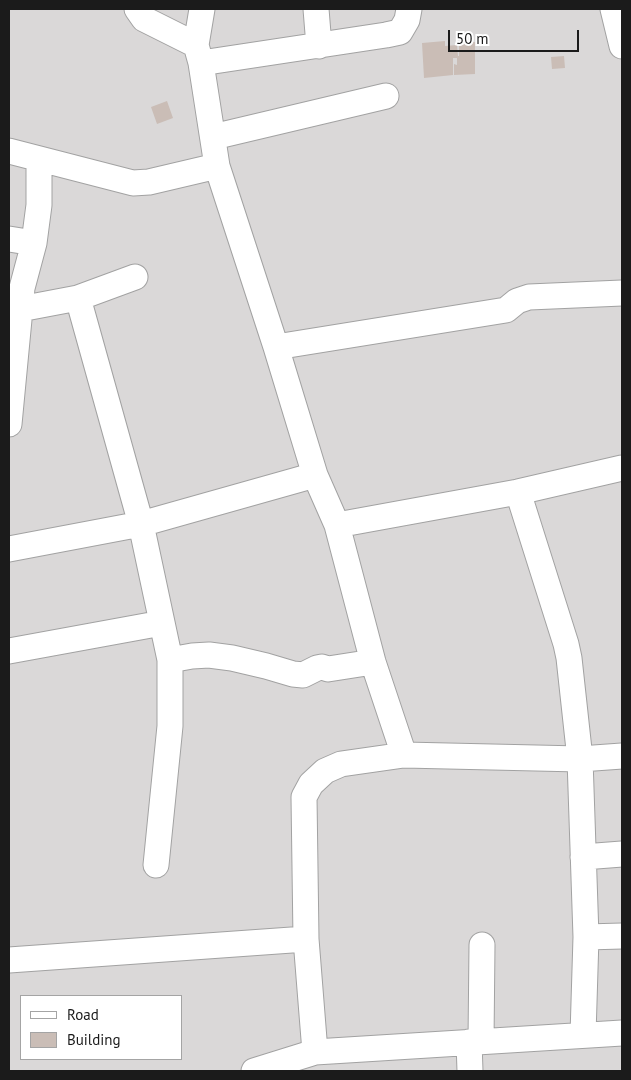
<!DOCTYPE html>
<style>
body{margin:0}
#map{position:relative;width:631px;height:1080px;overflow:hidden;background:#eee8e0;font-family:"PT Sans",sans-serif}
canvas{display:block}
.frame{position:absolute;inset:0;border:10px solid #1b1b1b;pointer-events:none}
.legend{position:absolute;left:20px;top:995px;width:162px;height:65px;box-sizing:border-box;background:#fff;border:1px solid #a4a4a4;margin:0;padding:6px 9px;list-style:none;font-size:15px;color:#1b1b1b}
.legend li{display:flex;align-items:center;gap:10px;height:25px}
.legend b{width:25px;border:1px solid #a4a4a4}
.scale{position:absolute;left:448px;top:30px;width:131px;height:22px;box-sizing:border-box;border:2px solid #1b1b1b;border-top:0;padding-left:6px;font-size:15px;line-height:18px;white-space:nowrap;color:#1b1b1b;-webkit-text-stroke:4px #fff;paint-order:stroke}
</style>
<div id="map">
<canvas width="631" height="1080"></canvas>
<div class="frame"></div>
<ul class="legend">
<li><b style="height:6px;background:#fff"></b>Road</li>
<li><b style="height:14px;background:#cabdb6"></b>Building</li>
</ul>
<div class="scale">50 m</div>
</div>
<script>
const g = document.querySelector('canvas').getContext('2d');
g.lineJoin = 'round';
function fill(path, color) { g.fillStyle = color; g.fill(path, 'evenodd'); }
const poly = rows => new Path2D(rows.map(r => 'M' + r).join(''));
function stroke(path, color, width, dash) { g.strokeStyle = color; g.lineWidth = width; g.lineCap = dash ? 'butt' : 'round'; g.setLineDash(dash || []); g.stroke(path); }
fill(poly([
 [9,9,622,9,622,1071,9,1071],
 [21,996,181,996,181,1059,21,1059]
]), '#dad8d8');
fill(poly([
 [445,41,445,46,457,45,458,56,459,56,459,45,464,45,464,43,475,42,475,74,454,75,454,64,457,65,457,58,453,58,453,75,424,78,422,43],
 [564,56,565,68,552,69,551,57],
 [167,101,173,118,157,124,151,107]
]), '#cabdb6');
const minor = poly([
 [137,9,144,19,196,45],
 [202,9,196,45,201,63,217,166,276,347,315,475,337,525,373,662,404,755],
 [316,9,319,46],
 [613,9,622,46],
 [201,63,386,35,400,32,407,20,409,9],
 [213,137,386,96],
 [9,151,133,183,149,182,217,166],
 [9,239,34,243],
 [78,298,141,524,170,660,170,726,156,865],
 [20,309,78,298,135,277],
 [276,347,506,310,517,301,529,297,622,293],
 [9,424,22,288,34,243,39,205,39,159],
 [518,492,566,644,569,658,580,759,586,937,583,1035],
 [337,525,518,492,622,468],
 [9,549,141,524,315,475],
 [9,651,162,623],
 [170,660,192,656,209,655,232,658,266,666,293,674,303,675,317,668,322,667,328,669,373,662],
 [583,857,622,854],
 [586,937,622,936],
 [9,960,306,939],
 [481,1041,482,945],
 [469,1042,470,1071],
 [315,1052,306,939,304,797,311,784,325,771,341,764,404,755,580,759,622,756],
 [254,1071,315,1052,622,1033]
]);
stroke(minor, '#a2a2a2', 27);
stroke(minor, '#fff', 25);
</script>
